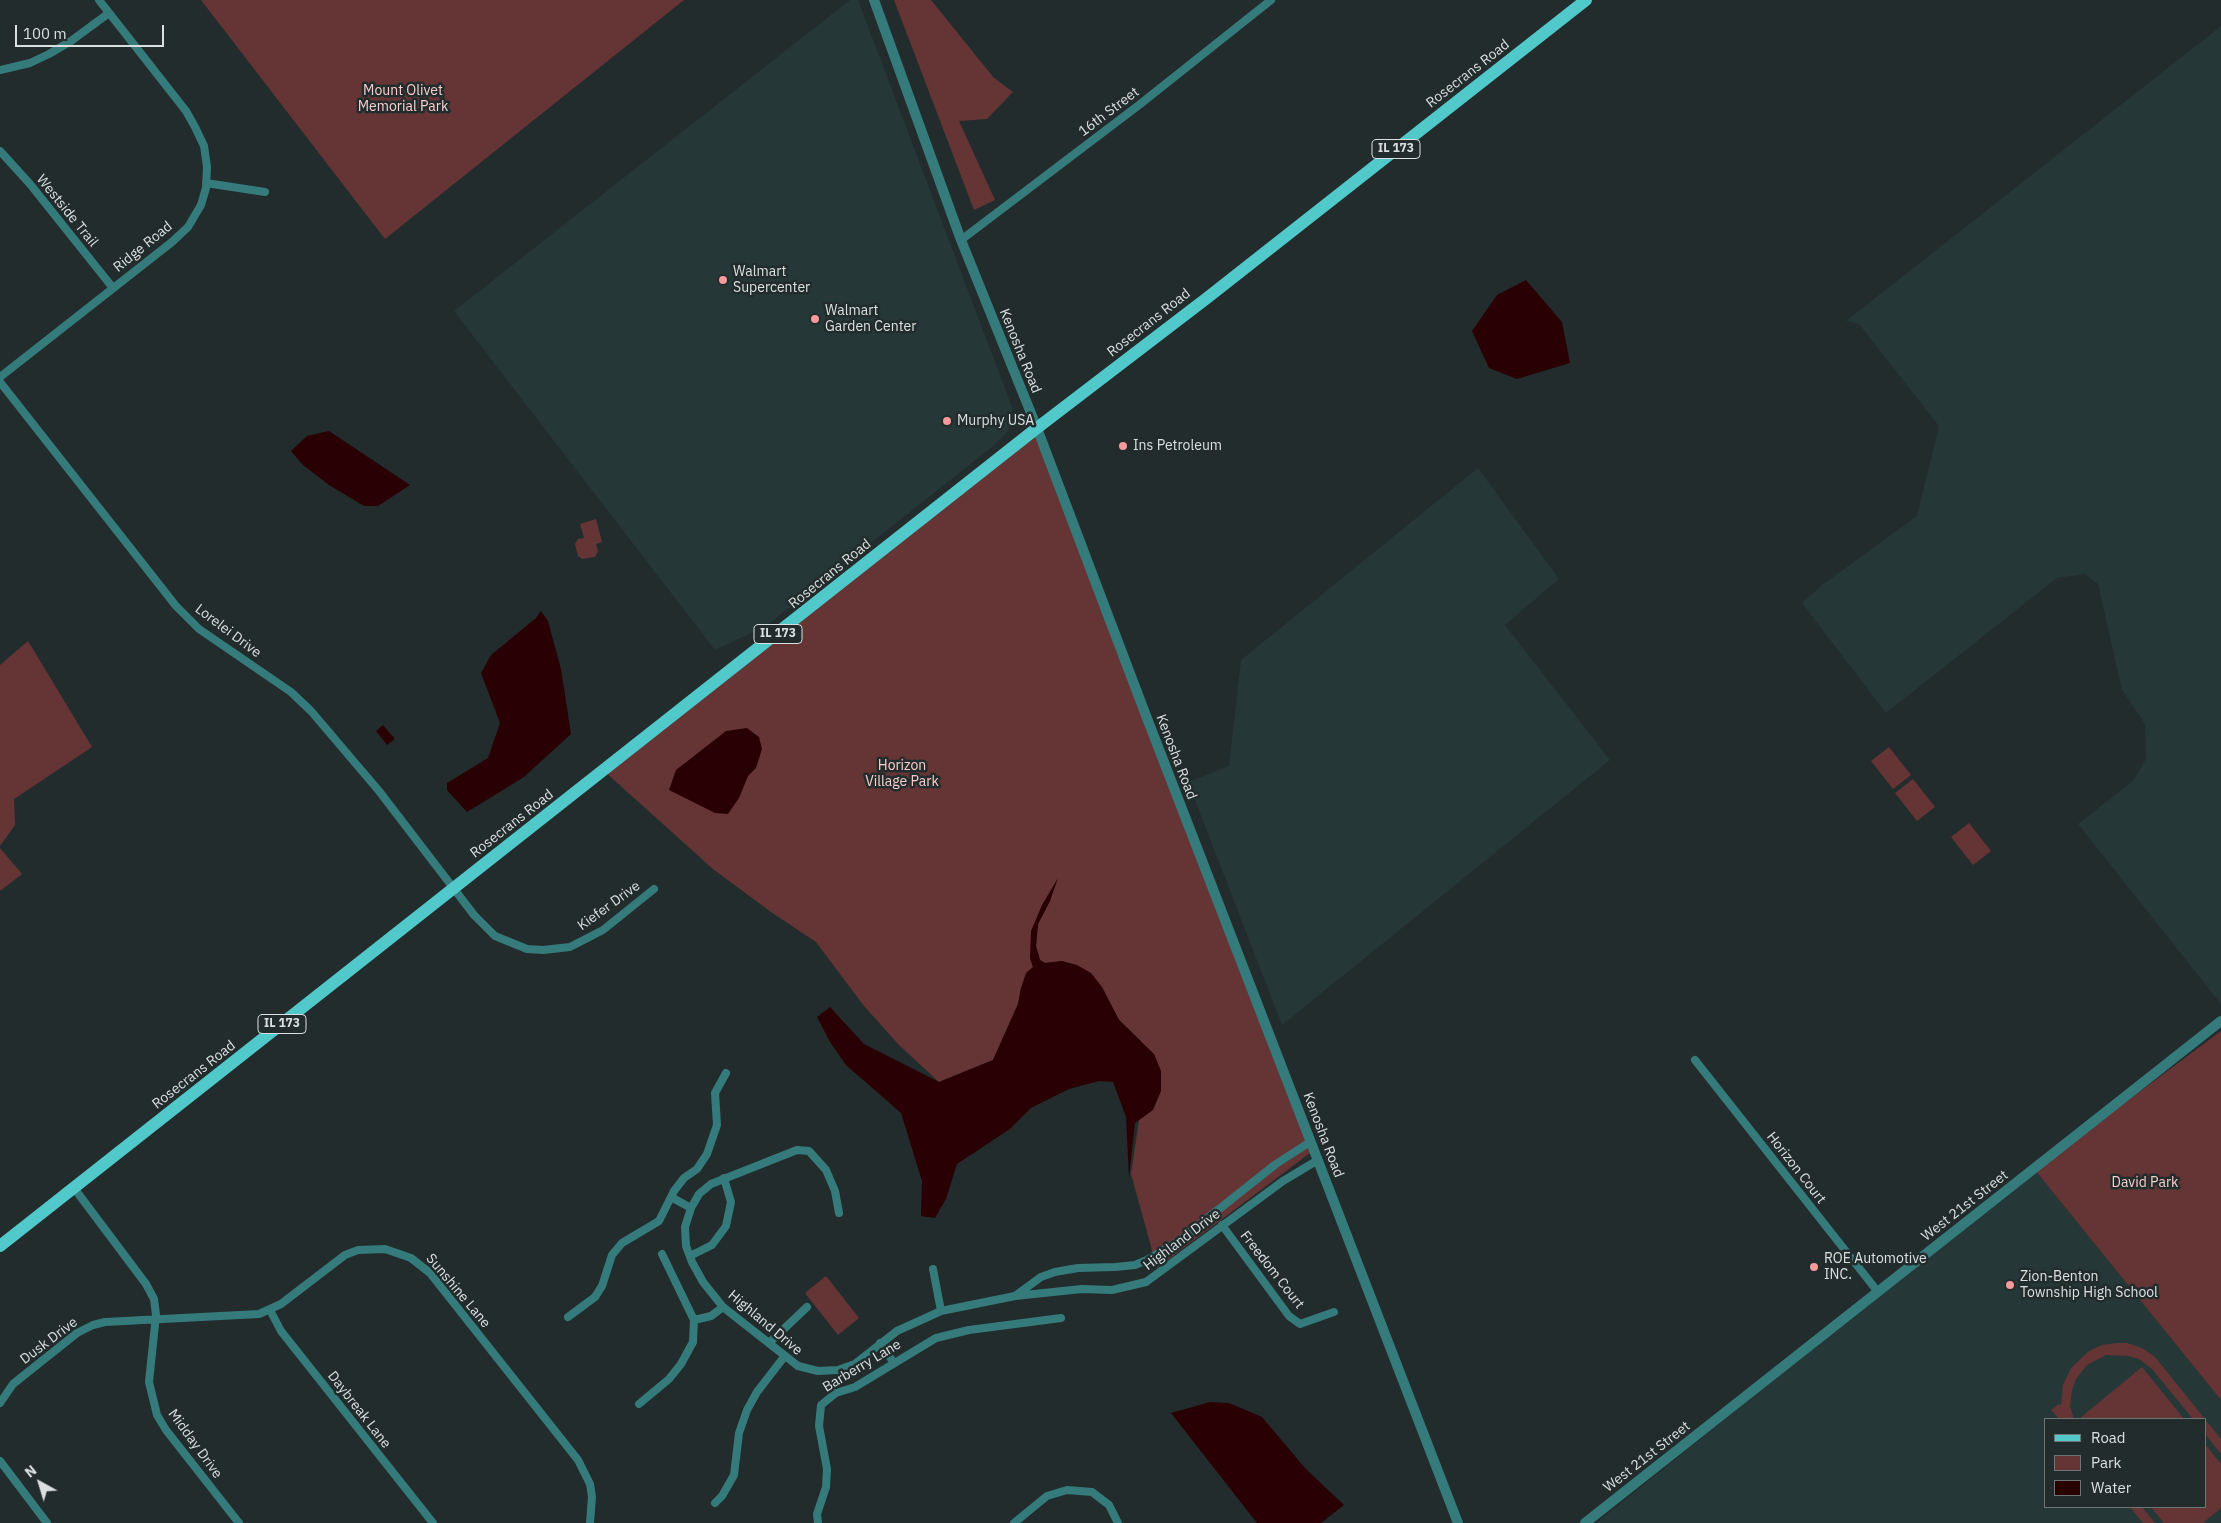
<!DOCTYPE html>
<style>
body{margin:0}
#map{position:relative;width:2221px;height:1523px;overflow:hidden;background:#232c2c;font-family:"IBM Plex Sans",sans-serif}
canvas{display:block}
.legend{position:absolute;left:2044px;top:1418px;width:162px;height:90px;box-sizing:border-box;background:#232c2c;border:1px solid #6c7474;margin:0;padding:6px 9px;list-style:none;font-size:15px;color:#dae0e0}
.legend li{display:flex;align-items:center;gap:10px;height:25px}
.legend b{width:25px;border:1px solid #6c7474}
.north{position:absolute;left:15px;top:1458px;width:50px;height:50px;-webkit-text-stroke:4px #232c2c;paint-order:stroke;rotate:321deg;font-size:14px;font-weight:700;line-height:20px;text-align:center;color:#dae0e0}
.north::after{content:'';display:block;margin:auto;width:18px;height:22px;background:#dae0e0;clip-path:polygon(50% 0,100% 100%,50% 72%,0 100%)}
.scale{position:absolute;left:15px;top:25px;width:149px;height:22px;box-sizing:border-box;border:2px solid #dae0e0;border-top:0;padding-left:6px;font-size:15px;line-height:18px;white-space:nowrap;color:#dae0e0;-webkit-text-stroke:4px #232c2c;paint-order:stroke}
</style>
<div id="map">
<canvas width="2221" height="1523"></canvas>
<ul class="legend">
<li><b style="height:6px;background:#51c8c9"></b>Road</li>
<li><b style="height:14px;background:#653536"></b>Park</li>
<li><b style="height:14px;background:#290003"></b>Water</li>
</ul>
<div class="north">N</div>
<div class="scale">100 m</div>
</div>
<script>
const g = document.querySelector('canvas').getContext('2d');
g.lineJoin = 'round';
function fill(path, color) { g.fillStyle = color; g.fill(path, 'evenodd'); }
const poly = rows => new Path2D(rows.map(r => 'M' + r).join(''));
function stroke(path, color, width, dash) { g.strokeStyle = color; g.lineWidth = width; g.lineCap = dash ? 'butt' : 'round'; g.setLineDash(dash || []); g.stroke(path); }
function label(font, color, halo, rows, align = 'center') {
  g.font = font + ' "IBM Plex Sans",sans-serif'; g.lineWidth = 5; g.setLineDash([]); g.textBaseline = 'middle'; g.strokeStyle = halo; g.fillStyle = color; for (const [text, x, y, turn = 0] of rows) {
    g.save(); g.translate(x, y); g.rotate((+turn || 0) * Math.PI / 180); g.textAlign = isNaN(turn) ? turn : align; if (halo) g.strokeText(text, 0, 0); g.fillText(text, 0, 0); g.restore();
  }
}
fill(poly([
 [850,0,858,0,1012,407,1013,422,1006,434,992,447,766,626,715,650,454,311],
 [2221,26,2221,1004,2078,824,2133,781,2146,759,2145,724,2122,690,2098,584,2085,574,2057,578,1886,713,1802,603,1822,585,1917,516,1939,426,1859,324,1846,321],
 [1478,468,1559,579,1505,625,1610,760,1282,1025,1188,782,1229,766,1241,660],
 [2035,1170,2221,1400,2221,1523,1596,1523],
 [2045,1419,2205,1419,2205,1507,2045,1507]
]), '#253737');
fill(poly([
 [201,0,684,0,385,239],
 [894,0,931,0,994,78,1013,92,987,119,959,121,995,200,974,210],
 [1037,428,1314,1150,1157,1268,1131,1174,1139,1120,1153,1109,1141,1041,1119,1020,1102,987,1062,961,1045,963,1040,960,1036,946,1038,924,1050,901,1042,905,1030,958,1033,967,1021,988,1018,1004,993,1060,939,1082,898,1044,864,1006,816,942,771,912,713,869,604,771],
 [596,519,602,542,596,544,598,551,595,557,582,559,578,556,575,544,578,539,584,538,580,524],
 [28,641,92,747,14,799,15,825,0,846,0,665],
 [1889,747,1911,775,1893,789,1871,761],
 [1913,779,1935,807,1917,821,1895,793],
 [1969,823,1991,851,1973,865,1951,837],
 [0,848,22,874,0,891],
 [2221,1031,2221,1400,2035,1170],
 [826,1276,859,1318,838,1335,805,1293],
 [2117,1343,2127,1343,2142,1348,2155,1357,2221,1439,2221,1454,2205,1434,2205,1419,2193,1419,2152,1369,2139,1359,2128,1356,2106,1355,2087,1365,2076,1379,2072,1390,2070,1406,2074,1419,2059,1419,2051,1410,2059,1404,2061,1405,2063,1385,2071,1368,2089,1351,2102,1345],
 [2142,1367,2184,1419,2079,1419],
 [2205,1444,2221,1464,2221,1508,2203,1523,2164,1523,2151,1507,2205,1507],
 [2130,1507,2142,1507,2155,1523,2143,1523]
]), '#653536');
fill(poly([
 [1526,280,1562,322,1570,363,1517,379,1489,368,1472,331,1497,295],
 [329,431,410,485,378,506,364,506,329,485,303,465,291,451,307,436],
 [541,611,548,621,561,669,571,734,524,777,467,812,447,790,447,783,488,758,500,723,481,673,491,655,536,618],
 [383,725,395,739,387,745,376,731],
 [747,728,759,737,762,749,756,768,748,776,739,798,728,814,715,813,669,790,676,770,726,731],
 [1058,878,1050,901,1038,924,1036,946,1040,960,1045,963,1062,961,1077,965,1091,973,1102,987,1119,1020,1154,1054,1161,1071,1161,1091,1153,1110,1135,1123,1129,1178,1126,1117,1113,1082,1099,1081,1069,1089,1031,1108,1010,1129,957,1164,946,1199,935,1218,921,1216,922,1181,901,1113,846,1065,830,1042,817,1017,830,1007,864,1044,939,1082,993,1060,1018,1004,1021,988,1026,973,1033,967,1030,958,1031,931,1042,905],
 [1210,1402,1229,1403,1262,1417,1305,1468,1344,1505,1321,1523,1257,1523,1171,1413]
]), '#290003');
stroke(poly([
 [0,70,30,63,49,54,71,41,109,13],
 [0,151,30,184,113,288],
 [206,183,265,192],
 [961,240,1139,105,1271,0],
 [0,377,172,242,188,227,201,205,206,188,207,167,204,146,195,127,186,111,99,0],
 [0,382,176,606,199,629,291,692,311,711,379,791,474,915,495,936,527,949,543,950,570,947,603,930,654,889],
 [1695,1060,1878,1292],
 [74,1188,146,1284,154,1299,156,1315,149,1382,157,1415,166,1430,239,1523],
 [671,1197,691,1208],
 [839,1213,835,1191,826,1170,809,1151,797,1150,711,1184,699,1194,691,1208,685,1227,686,1246,692,1262,703,1282,723,1307,798,1366,818,1371,838,1370,855,1364,897,1331,941,1311,1015,1296,1082,1289,1112,1290,1146,1282,1283,1181,1318,1160],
 [1222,1225,1289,1316,1300,1324,1334,1312],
 [690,1256,712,1245,726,1226,731,1202,724,1178],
 [933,1269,941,1311],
 [1015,1296,1041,1277,1055,1272,1078,1268,1115,1267,1135,1265,1147,1260,1180,1240,1276,1164,1310,1142],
 [270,1310,281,1331,433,1523],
 [568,1317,595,1297,602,1286,612,1255,622,1243,659,1221,674,1191,684,1178,697,1169,707,1154,717,1125,715,1093,726,1073],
 [694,1320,711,1316,723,1307],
 [769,1343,807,1307],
 [880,1343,894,1363],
 [0,1403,13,1384,77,1333,93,1325,105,1322,259,1314,281,1304,345,1255,358,1250,385,1249,411,1258,430,1273,578,1460,590,1484,592,1497,590,1523],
 [639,1404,669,1379,681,1364,693,1342,694,1320,662,1254],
 [0,1461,47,1523],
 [715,1503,722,1496,734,1475,739,1433,747,1410,757,1392,784,1357],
 [818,1523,817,1514,826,1487,827,1469,819,1426,821,1405,836,1393,855,1387,936,1338,969,1330,1061,1318],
 [1014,1523,1047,1496,1067,1490,1092,1492,1109,1505,1118,1523]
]), '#357b7c', 8);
stroke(poly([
 [874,0,961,240,1037,428,1145,713,1458,1523],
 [1585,1523,2221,1021]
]), '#357b7c', 10);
stroke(poly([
 [0,1246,1037,428,1207,298,1586,0]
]), '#51c8c9', 12);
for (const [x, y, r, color] of [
 [723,280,5,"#f59b9c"],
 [815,319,5,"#f59b9c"],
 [947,421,5,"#f59b9c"],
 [1123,446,5,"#f59b9c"],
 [1814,1267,5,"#f59b9c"],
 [2010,1285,5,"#f59b9c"]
]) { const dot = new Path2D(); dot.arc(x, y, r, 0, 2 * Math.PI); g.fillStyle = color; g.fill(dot); stroke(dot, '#232c2c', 2); }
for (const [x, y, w] of [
 [1396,149,48],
 [778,634,48],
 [282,1024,48]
]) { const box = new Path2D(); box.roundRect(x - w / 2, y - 9.5, w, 19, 4); g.fillStyle = '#232c2c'; g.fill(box); stroke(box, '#dae0e0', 1); }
label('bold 12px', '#dae0e0', null, [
 ["IL 173",1396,149],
 ["IL 173",778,634],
 ["IL 173",282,1024]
]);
label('14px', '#dae0e0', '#232c2c', [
 ["Rosecrans Road",1468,74,-38],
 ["16th Street",1109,112,-37],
 ["Westside Trail",67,211,51],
 ["Ridge Road",143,247,-39],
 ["Rosecrans Road",1149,323,-38],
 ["Kenosha Road",1020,351,68],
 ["Rosecrans Road",830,574,-39],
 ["Lorelei Drive",228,631,37],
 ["Kenosha Road",1176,757,69],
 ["Rosecrans Road",512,824,-38],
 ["Kiefer Drive",609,906,-36],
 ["Rosecrans Road",194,1075,-38],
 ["Kenosha Road",1323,1135,69],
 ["Horizon Court",1796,1168,52],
 ["West 21st Street",1965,1206,-38],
 ["Highland Drive",1182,1240,-37],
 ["Freedom Court",1272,1270,52],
 ["Sunshine Lane",458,1291,50],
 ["Highland Drive",765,1323,40],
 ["Dusk Drive",49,1341,-37],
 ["Barberry Lane",862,1366,-31],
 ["Daybreak Lane",359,1410,52],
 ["Midday Drive",195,1444,54],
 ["West 21st Street",1647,1457,-38]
]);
label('14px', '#f9cdcc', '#232c2c', [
 ["Mount Olivet",403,91],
 ["Memorial Park",403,107],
 ["Horizon",902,766],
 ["Village Park",902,782],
 ["David Park",2145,1183]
]);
label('14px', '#dae0e0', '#232c2c', [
 ["Walmart",733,272],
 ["Supercenter",733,288],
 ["Walmart",825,311],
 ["Garden Center",825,327],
 ["Murphy USA",957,421],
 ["Ins Petroleum",1133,446],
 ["ROE Automotive",1824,1259],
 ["INC.",1824,1275],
 ["Zion-Benton",2020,1277],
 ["Township High School",2020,1293]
], 'left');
</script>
